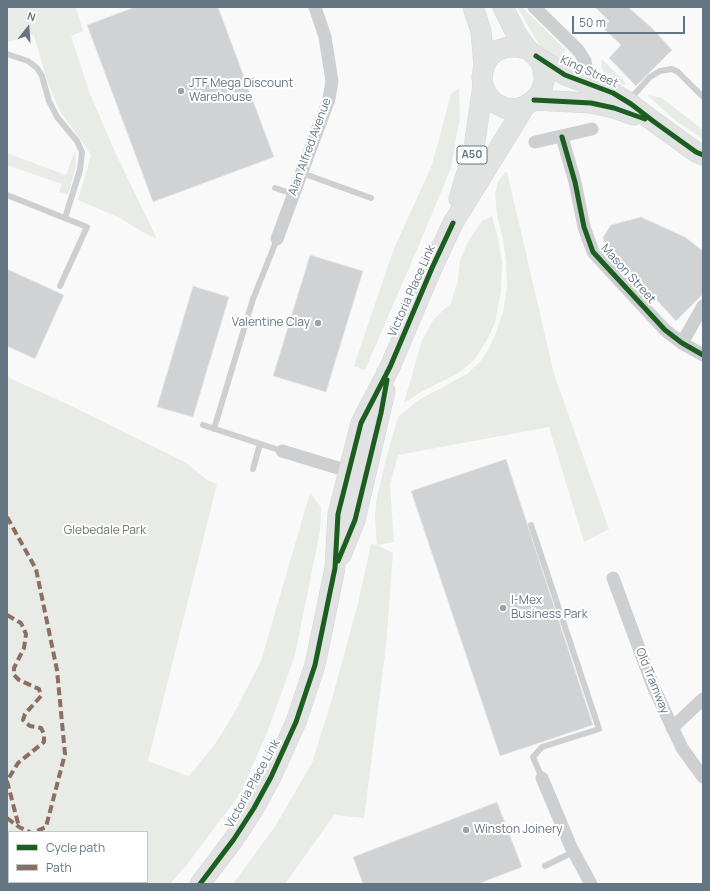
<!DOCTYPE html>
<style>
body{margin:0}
#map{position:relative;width:710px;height:891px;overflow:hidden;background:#f9f9f9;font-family:Manrope,sans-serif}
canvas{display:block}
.frame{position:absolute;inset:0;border:8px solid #657683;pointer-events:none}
.legend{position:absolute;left:8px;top:831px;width:140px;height:52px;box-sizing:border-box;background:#fff;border:1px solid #c1c8cd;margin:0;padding:5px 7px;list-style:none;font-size:12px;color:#657683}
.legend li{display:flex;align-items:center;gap:8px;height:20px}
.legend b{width:20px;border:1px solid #c1c8cd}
.north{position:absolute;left:8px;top:8px;width:40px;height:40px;-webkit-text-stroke:3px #fff;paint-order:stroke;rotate:17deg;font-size:11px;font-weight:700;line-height:16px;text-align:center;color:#657683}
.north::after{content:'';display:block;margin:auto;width:14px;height:18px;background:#657683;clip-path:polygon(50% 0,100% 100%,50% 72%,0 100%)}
.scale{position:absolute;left:572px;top:16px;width:113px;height:18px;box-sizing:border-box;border:2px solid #657683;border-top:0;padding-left:5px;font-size:12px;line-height:14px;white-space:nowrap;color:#657683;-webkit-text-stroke:3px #fff;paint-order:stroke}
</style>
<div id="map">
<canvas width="710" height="891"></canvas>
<div class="frame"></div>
<ul class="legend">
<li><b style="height:5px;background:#1b5e20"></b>Cycle path</li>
<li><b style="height:5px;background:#8d6e63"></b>Path</li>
</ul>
<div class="north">N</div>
<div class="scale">50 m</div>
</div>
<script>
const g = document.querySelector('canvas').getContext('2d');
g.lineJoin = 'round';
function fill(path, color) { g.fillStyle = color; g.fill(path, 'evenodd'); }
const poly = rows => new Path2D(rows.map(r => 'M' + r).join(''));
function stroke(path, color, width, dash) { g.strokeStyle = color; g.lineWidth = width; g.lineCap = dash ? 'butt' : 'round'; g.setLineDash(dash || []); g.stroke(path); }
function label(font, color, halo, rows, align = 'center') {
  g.font = font + ' Manrope,sans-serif'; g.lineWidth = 4; g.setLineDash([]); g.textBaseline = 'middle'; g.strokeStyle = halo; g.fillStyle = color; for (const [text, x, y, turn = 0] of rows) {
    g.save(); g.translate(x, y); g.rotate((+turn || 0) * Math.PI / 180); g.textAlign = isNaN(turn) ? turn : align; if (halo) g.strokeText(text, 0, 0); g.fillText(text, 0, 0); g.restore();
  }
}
fill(poly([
 [7,7,76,7,83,31,71,36,90,94,115,152,157,239,144,233,120,218,78,200,91,155,86,147,62,114,56,103,46,77,34,35,7,42],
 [517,7,522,7,565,49,565,68,542,49],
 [602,59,627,84,623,85,617,83,606,77,601,66],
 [459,88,460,116,451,168,419,245,365,370,354,366,393,251,432,165,451,94],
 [647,95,662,98,703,130,703,139,676,121],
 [75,151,76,166,68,195,59,192,62,184,7,165,7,153,66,175],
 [505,172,507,172,554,374,609,529,584,542,549,427,398,455,390,484,394,542,377,545,393,553,386,646,364,818,334,815,285,884,233,884,276,825,312,763,332,699,357,607,371,544,377,545,375,519,376,502,386,459,398,417,417,401,467,374,480,362,488,350,496,333,503,312,507,288,506,262,503,239,497,215,495,193,498,182],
 [492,216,498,238,502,262,501,292,495,323,487,340,474,360,457,374,421,392,404,403,422,340,434,319,451,303,458,280,460,260,469,240,482,221],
 [7,377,65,403,185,462,207,480,217,484,148,761,189,776,215,744,232,717,261,661,310,493,321,507,320,531,295,655,267,733,240,794,185,867,170,884,7,884],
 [9,832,147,832,147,882,9,882]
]), '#e8ebe6');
const building = poly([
 [135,7,218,7,274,157,153,202,87,25,135,7],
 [595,7,628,7,652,28,672,50,636,86,609,58,621,45,603,28,609,21,595,7],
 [641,217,685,237,703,251,703,294,676,321,605,244,603,237,611,225,641,217],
 [310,255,363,271,326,392,273,376,310,255],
 [7,269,64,295,35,359,7,346,7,269],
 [193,286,229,297,193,417,157,407,193,286],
 [506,459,593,725,500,756,411,491,506,459],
 [497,802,522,867,478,884,363,884,353,857,497,802]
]);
fill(building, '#d0d2d3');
stroke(building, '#e8e8e8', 1);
const primary = poly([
 [473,7,481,31,484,66,482,77,483,85,487,95,495,103,505,108,516,109,525,106,534,100,541,92,544,81,544,75,542,65,536,56],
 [503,7,516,33,527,49,536,56,565,75,613,93,631,104,653,121,696,152,703,155],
 [484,66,489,57,498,50,508,47,517,47,527,49],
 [534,100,591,103,614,108,634,115],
 [459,199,474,148,483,85],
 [341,555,355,520,385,391],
 [200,884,234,839,254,808,271,777,296,722,315,665,335,568,338,514,361,423,390,367,432,268,453,223,525,106]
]);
stroke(primary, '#d5d6d7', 21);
stroke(poly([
 [7,54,28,61,37,68,42,76,49,101,57,117,77,141,82,152,80,170,65,218],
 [630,99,650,77,660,71,672,69,678,72,703,97],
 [302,173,371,198],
 [275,188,293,194],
 [7,195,87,227,60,286],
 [203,425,282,451],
 [214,429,253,299,277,239],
 [253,469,260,444],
 [531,525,599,729,542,747,533,757,542,778],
 [545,866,573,852]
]), '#cecfd0', 6);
stroke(poly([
 [534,7,578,50,585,61,589,84],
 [562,137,575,182,584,227,593,252,665,330,682,343,703,355],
 [535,142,592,129],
 [277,239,329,99,332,81,325,37,315,7],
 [682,343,703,306],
 [282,451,348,471],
 [613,578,653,686,682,748,703,777],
 [672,728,703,699],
 [542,778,571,847,591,884]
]), '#cecfd0', 13);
stroke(primary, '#e1e2e2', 20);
stroke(poly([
 [7,517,36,569,57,670,65,754,46,827,35,832],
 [7,615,21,623,26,634,24,648,14,668,14,675,19,680,39,689,41,696,25,714,23,720,30,726,41,728,44,734,44,742,18,763,7,781,19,827],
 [7,818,19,827,30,832],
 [40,882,40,884]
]), '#8d6e63', 4, [8, 4]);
stroke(poly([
 [536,56,565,75,613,93,631,104,653,121,696,152,703,155],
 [534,100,591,103,614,108,645,119],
 [562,137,575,182,584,227,593,252,665,330,682,343,703,355],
 [338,561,355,520,381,413,387,380],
 [200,884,234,839,254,808,271,777,296,722,315,665,335,568,338,514,361,423,390,367,432,268,453,223]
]), '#1b5e20', 5);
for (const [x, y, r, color] of [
 [181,91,4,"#99a4ac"],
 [318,323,4,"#99a4ac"],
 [503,608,4,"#99a4ac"],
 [466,830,4,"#99a4ac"]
]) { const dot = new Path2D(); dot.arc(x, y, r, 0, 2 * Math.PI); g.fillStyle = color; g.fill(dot); stroke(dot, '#fff', 1.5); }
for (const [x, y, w] of [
 [472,155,30]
]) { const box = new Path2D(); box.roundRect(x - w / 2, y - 9, w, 18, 3); g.fillStyle = '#fff'; g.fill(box); stroke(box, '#657683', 1); }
label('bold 11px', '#657683', null, [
 ["A50",472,155]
]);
label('12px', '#657683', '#fff', [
 ["King Street",589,72,24],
 ["Alan Alfred Avenue",310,147,-70],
 ["Mason Street",628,274,48],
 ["Victoria Place Link",412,291,-66],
 ["Old Tramway",652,681,68],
 ["Victoria Place Link",253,784,-61]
]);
label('12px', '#657683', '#fff', [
 ["JTF Mega Discount",189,84],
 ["Warehouse",189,98],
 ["Valentine Clay",310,323,"right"],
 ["I-Mex",511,601],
 ["Business Park",511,615],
 ["Winston Joinery",474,830]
], 'left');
label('12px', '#687a64', '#fff', [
 ["Glebedale Park",105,531]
]);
</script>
